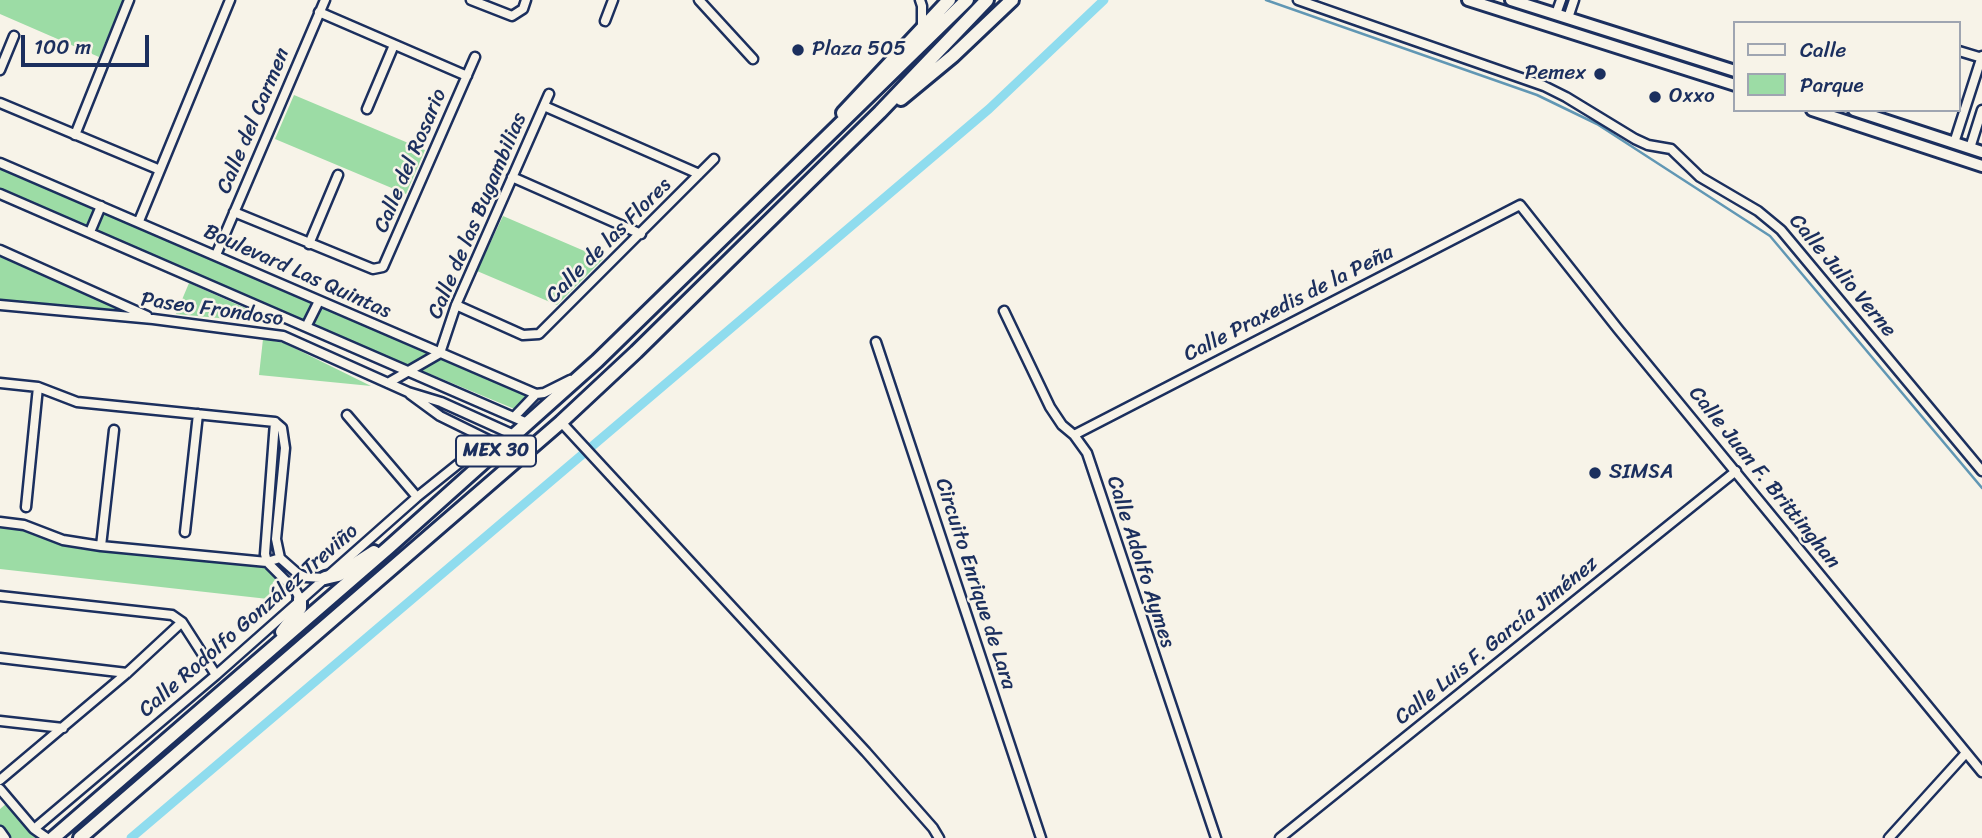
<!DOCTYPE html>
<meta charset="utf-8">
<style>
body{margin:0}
#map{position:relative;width:1982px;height:838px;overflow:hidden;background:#f7f3e8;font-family:Sriracha,sans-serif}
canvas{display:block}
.legend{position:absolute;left:1733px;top:21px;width:228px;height:91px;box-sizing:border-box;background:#f7f3e8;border:2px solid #9fa5b1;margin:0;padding:9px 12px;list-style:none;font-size:21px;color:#1b2f5e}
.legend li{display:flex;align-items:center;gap:14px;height:35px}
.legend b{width:35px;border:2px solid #9fa5b1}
.scale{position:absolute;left:21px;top:35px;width:128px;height:32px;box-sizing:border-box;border:4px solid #1b2f5e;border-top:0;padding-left:9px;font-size:21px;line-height:24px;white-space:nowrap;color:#1b2f5e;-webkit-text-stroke:5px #f7f3e8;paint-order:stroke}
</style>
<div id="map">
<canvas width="1982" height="838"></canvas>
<ul class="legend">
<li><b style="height:9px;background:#f7f3e8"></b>Calle</li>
<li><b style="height:19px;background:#9cdca5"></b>Parque</li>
</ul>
<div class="scale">100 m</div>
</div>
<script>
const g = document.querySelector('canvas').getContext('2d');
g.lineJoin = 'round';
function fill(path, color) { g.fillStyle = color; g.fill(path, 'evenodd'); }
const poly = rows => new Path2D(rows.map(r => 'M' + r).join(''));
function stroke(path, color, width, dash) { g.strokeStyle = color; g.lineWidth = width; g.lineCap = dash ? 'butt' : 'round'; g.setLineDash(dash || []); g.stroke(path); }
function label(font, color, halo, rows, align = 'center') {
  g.font = font + ' Sriracha,sans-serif'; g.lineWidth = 5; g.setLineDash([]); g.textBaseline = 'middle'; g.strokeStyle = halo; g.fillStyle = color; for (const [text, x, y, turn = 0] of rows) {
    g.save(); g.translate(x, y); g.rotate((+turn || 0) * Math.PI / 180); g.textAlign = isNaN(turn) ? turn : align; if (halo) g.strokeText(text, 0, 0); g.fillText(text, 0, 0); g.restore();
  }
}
fill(poly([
 [0,0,123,0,99,57,0,14],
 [294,95,425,150,406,194,275,139],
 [0,166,531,394,517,410,309,324,0,191],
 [503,216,603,259,557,305,477,271],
 [0,256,125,312,0,300],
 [189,283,281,324,176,314],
 [263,339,284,343,371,386,259,375],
 [0,524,24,527,63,542,267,564,280,576,273,582,268,599,0,569],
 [7,803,36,838,10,838,0,826,0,809]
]), '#9cdca5');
stroke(poly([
 [1266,0,1537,95,1597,124,1770,236,1982,488]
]), '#6197b4', 2.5);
stroke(poly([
 [131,838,989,109,1104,0]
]), '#8fdcee', 9);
const minor = poly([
 [471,0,512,16,523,9,526,0],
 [699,0,753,59],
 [920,0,922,6,922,27],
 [1298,0,1544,86,1566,97,1635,139,1648,145,1671,149,1700,177,1758,211,1781,230,1982,471],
 [319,12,467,76],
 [1556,14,1561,0],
 [1568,18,1574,0],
 [605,21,613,0],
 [1959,51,1982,58],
 [0,70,14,36],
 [0,103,160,170],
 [544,106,699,174],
 [367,109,394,45],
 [75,135,129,0],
 [1954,143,1982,56],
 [1970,148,1982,110],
 [0,163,536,394,544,393,570,380],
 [512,177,641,234],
 [0,194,527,423],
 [234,212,373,269,383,267,475,57],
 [139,221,230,0],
 [90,232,101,206],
 [309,244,338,175],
 [0,250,147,316],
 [216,255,325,0],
 [0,305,153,319,283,336,408,392,441,402,514,435],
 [456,305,523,335,539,334,714,159],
 [1004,311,1050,407,1062,425,1074,435,1087,453,1216,838],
 [306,327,319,301],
 [876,342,1041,838],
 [0,383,38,387,77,402,275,422,282,428,285,448,276,539,280,558,297,573,305,577,325,578],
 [388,383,440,353,456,305,549,94],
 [410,394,440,416,501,446],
 [347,415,417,497],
 [514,417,536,394],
 [275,422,265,554,267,562,296,591,300,599],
 [561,422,866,752,933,828,939,838],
 [1074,435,1520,205,1618,329,1982,772],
 [26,507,38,387],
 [0,522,24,525,63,540,101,546,267,562,280,558],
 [185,532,198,414],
 [101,546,114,430],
 [0,596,172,615,182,622,216,675],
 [0,658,127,673],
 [0,721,63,728],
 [0,780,127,673,182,622],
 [0,789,34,829,47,838],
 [34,829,216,675,417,497,488,440],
 [0,831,5,838],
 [1280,838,1736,471],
 [1889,838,1966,753]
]);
const secondary = poly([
 [1468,0,1735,85],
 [1511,0,1735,71],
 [1812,110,1982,166],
 [1854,110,1982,152]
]);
const primary = poly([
 [901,99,953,56,1012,0],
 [843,113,949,0],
 [325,578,338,575,374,552],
 [282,632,300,608,300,599],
 [53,838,388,548,597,361,967,0],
 [80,838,561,422,636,352,880,112,987,0]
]);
stroke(minor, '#1b2f5e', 13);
stroke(secondary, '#1b2f5e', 16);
stroke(primary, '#1b2f5e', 18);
stroke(minor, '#f7f3e8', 8);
stroke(secondary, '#f7f3e8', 10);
stroke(primary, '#f7f3e8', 12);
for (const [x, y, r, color] of [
 [798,50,7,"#1b2f5e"],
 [1600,74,7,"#1b2f5e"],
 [1655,97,7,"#1b2f5e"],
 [1595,473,7,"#1b2f5e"]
]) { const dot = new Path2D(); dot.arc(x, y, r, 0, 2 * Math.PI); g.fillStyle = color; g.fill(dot); stroke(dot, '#f7f3e8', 2.5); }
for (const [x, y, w] of [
 [496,451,80]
]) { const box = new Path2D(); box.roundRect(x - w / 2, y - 15.5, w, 31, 5); g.fillStyle = '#f7f3e8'; g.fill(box); stroke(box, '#1b2f5e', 2); }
label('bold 19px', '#1b2f5e', null, [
 ["MEX 30",496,451]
]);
label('21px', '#1b2f5e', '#f7f3e8', [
 ["Plaza 505",812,50],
 ["Pemex",1586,74,"right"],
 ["Oxxo",1669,97],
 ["SIMSA",1609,473]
], 'left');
label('21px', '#1b2f5e', '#f7f3e8', [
 ["Calle del Carmen",254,121,-67],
 ["Calle del Rosario",411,161,-67],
 ["Calle de las Bugambilias",478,216,-67],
 ["Calle de las Flores",609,241,-45],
 ["Boulevard Las Quintas",297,272,24],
 ["Calle Julio Verne",1842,276,50],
 ["Calle Praxedis de la Peña",1289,304,-27],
 ["Paseo Frondoso",212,310,8],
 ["Calle Juan F. Brittinghan",1764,478,51],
 ["Calle Adolfo Aymes",1140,562,72],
 ["Circuito Enrique de Lara",975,584,72],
 ["Calle Rodolfo González Treviño",249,621,-41],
 ["Calle Luis F. García Jiménez",1497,641,-39]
]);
</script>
